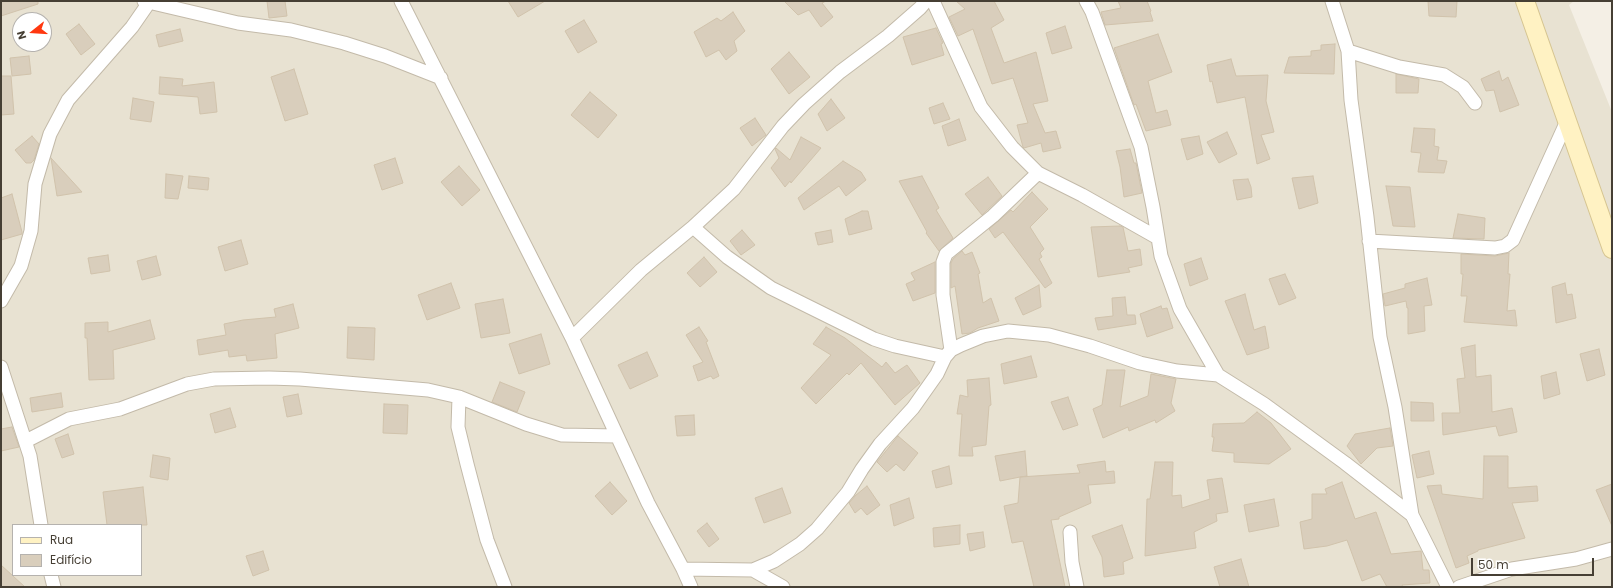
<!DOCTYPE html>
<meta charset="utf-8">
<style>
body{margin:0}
#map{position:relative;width:1613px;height:588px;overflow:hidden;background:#f4efe5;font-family:Poppins,sans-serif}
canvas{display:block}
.frame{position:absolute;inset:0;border:2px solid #463f34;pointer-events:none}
.legend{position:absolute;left:12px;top:524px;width:130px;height:52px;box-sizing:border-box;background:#fff;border:1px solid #b5b2ae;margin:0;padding:5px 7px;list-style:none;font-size:12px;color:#463f34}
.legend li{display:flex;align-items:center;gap:8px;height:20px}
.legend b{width:20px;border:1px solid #b5b2ae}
.north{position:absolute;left:12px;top:12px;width:40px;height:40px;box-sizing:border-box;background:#fff;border:1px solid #b5b2ae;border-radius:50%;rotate:253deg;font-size:11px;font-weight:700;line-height:16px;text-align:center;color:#463f34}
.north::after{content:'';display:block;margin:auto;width:14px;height:18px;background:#ff3810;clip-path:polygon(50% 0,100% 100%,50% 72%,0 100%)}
.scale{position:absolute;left:1471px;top:558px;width:123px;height:18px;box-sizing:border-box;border:2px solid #463f34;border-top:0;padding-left:5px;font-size:12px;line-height:14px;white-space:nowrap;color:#463f34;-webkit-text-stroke:3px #fff;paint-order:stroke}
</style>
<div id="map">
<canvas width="1613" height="588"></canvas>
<div class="frame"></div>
<ul class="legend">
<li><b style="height:5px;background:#fff2c3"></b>Rua</li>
<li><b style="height:11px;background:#d9cebc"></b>Edifício</li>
</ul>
<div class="north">N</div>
<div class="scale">50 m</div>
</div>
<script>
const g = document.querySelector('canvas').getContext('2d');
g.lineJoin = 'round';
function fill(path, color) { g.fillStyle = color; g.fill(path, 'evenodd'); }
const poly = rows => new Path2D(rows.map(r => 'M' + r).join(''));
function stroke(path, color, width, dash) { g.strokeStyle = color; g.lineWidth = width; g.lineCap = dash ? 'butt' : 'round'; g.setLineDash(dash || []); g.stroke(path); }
fill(poly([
 [1,1,1574,1,1569,5,1612,112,1612,587,1,587],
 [20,20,44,20,44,44,20,44],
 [13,525,141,525,141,575,13,575]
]), '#e8e2d2');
const building = poly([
 [1,1,38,1,38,4,1,16,1,1],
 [267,1,285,1,287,16,269,18,267,1],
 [508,1,545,1,518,17,508,1],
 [784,1,826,1,822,3,833,17,821,27,809,10,798,15,784,1],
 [956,1,994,1,1004,20,991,28,1004,63,1036,52,1048,101,1033,104,1045,133,1056,131,1061,148,1043,152,1041,143,1024,148,1023,147,1017,125,1028,123,1013,78,992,84,973,29,958,36,949,17,965,9,956,1],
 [1118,1,1147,1,1151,11,1150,12,1153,21,1105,25,1101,12,1121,8,1118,1],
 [1428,1,1457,1,1456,17,1429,16,1428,1],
 [733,12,745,31,734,41,737,51,726,60,719,50,706,57,694,32,717,18,721,21,733,12],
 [584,20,597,42,578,53,565,31,584,20],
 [79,24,95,44,81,55,66,34,79,24],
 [1065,26,1072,48,1052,54,1046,33,1065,26],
 [936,28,943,43,941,44,944,55,912,65,903,37,936,28],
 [180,29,183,41,159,47,156,35,180,29],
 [1158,34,1172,72,1148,81,1156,113,1167,110,1171,125,1146,131,1136,104,1134,105,1114,48,1158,34],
 [1335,44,1334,74,1284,73,1289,57,1311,56,1311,51,1321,50,1321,45,1335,44],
 [789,52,810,77,789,94,771,69,789,52],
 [29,56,31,74,12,76,10,58,29,56],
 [1231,59,1236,76,1268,75,1266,101,1274,132,1261,135,1270,159,1257,164,1245,97,1217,103,1212,81,1210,82,1207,65,1231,59],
 [294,69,308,114,285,121,271,77,294,69],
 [1499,71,1502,81,1508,77,1519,105,1500,112,1494,90,1486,91,1481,79,1499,71],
 [1396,74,1419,79,1418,93,1396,93,1396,74],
 [1,76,11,76,14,114,1,115,1,76],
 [160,77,183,79,182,86,214,82,217,112,200,114,198,97,159,94,160,77],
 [590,92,617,115,598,138,571,115,590,92],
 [133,98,154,102,151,122,130,119,133,98],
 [831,99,845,118,827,131,818,114,831,99],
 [943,103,950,119,934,124,929,108,943,103],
 [755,118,766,135,752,146,740,128,755,118],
 [959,119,966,140,948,146,942,126,959,119],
 [1414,128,1435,129,1434,146,1439,147,1437,160,1447,161,1444,173,1418,172,1421,153,1411,152,1414,128],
 [1227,132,1237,154,1219,163,1207,142,1227,132],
 [32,136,39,144,34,160,31,163,26,163,15,150,32,136],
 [1199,136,1203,154,1187,160,1181,139,1199,136],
 [801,137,821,148,791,183,790,181,785,187,771,168,779,158,775,149,776,148,790,160,801,137],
 [1130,149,1134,163,1136,163,1142,193,1124,197,1120,167,1116,151,1130,149],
 [51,158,82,192,57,196,51,158],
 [395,158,403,183,382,190,374,165,395,158],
 [843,161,861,172,866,180,846,196,839,186,804,210,798,198,843,161],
 [459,166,480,190,462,206,441,182,459,166],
 [166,174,183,176,178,199,165,198,166,174],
 [189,176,209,178,208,190,188,188,189,176],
 [922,176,939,208,936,210,953,238,939,251,926,233,927,232,899,181,922,176],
 [1313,176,1318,203,1299,209,1292,178,1313,176],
 [988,177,1002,196,982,215,965,194,988,177],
 [1248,179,1251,187,1252,197,1237,200,1233,180,1248,179],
 [1386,186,1410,187,1415,227,1393,226,1386,186],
 [1032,192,1048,209,1030,227,1044,249,1040,253,1042,257,1039,259,1052,283,1045,288,1003,232,995,238,989,229,1011,210,1013,212,1032,192],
 [12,194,22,232,22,234,1,240,1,198,12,194],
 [862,211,868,211,872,229,849,235,845,219,862,211],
 [1458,214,1485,218,1484,239,1453,238,1458,214],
 [1120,226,1123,227,1128,251,1140,249,1142,265,1128,268,1130,272,1098,277,1091,227,1120,226],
 [742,230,755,245,741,255,730,241,742,230],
 [831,230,833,242,818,245,815,233,831,230],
 [241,240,248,264,225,271,218,247,241,240],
 [962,251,965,255,972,252,980,273,978,274,983,303,991,298,999,321,978,328,970,333,962,334,955,286,951,288,951,263,953,259,962,251],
 [1509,253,1508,274,1510,274,1507,311,1515,310,1517,326,1464,322,1467,296,1461,296,1463,274,1461,274,1461,254,1495,256,1509,253],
 [108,255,110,271,91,274,88,258,108,255],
 [156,256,161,275,142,280,137,261,156,256],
 [704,257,717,272,700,287,687,273,704,257],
 [1201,258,1208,279,1190,286,1184,264,1201,258],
 [935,262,935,293,913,301,906,284,915,280,911,273,935,262],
 [1285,274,1296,298,1279,305,1269,279,1285,274],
 [1427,278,1432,305,1424,306,1425,331,1408,334,1408,308,1407,308,1406,301,1385,306,1383,294,1405,288,1405,284,1427,278],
 [451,283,460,308,427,320,418,295,451,283],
 [1565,283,1567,295,1572,294,1576,318,1556,323,1552,287,1565,283],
 [1039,285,1041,307,1023,315,1015,298,1039,285],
 [1245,294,1254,330,1265,326,1269,348,1247,355,1225,301,1245,294],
 [1125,297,1127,315,1135,315,1136,324,1098,330,1095,318,1113,316,1112,298,1125,297],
 [503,299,510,333,481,338,475,304,503,299],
 [293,304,299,328,275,334,277,358,247,361,246,355,229,357,228,350,199,355,197,340,226,335,224,324,243,320,276,317,274,309,293,304],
 [1161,306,1162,309,1167,308,1173,328,1147,337,1140,314,1161,306],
 [150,320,155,339,113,350,114,379,89,380,87,338,85,338,85,323,108,322,108,332,150,320],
 [348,327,375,328,374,360,347,358,348,327],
 [699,327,708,341,706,342,719,376,713,379,711,376,698,381,693,366,703,362,686,335,699,327],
 [826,327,845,338,882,367,886,362,895,373,907,365,920,383,895,405,861,363,849,375,847,373,816,404,801,388,831,355,813,344,826,327],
 [541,334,550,364,519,374,509,344,541,334],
 [1475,345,1476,377,1491,375,1492,412,1512,408,1517,432,1499,436,1496,426,1443,435,1442,413,1460,413,1457,379,1465,378,1461,348,1475,345],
 [1599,349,1605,375,1587,381,1580,354,1599,349],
 [647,352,658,376,630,389,618,365,647,352],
 [1031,356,1037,377,1004,384,1001,364,1031,356],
 [1107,370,1125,370,1120,407,1148,396,1151,374,1176,379,1171,403,1175,411,1156,423,1155,420,1129,431,1128,427,1103,438,1093,409,1102,405,1107,370],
 [1556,372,1560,394,1544,399,1541,376,1556,372],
 [989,378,991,405,989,406,986,445,972,447,973,456,959,456,962,414,957,414,960,395,968,397,967,380,989,378],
 [500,382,525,392,517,412,492,402,500,382],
 [61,393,63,407,32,412,30,398,61,393],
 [298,394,302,414,287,417,283,397,298,394],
 [1068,397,1078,425,1063,430,1051,402,1068,397],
 [1411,402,1433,403,1434,421,1411,421,1411,402],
 [384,404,408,405,407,434,383,433,384,404],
 [230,408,236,427,215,433,210,414,230,408],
 [1257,412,1271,423,1291,449,1269,464,1234,462,1234,453,1212,451,1214,437,1212,437,1213,424,1244,423,1257,412],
 [694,415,695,435,677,436,675,416,694,415],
 [12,427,19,447,1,451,1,429,12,427],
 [1390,428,1393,446,1377,448,1361,464,1347,446,1355,434,1390,428],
 [68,434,74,454,62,458,55,439,68,434],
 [898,436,918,453,904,471,896,464,887,472,877,462,898,436],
 [1025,451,1027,476,1020,477,1080,473,1077,465,1105,461,1106,472,1114,471,1115,483,1088,485,1091,503,1059,517,1059,519,1051,520,1065,587,1034,587,1023,541,1012,543,1004,506,1018,503,1020,477,1000,481,995,456,1025,451],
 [1429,451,1434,474,1417,478,1412,455,1429,451],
 [153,455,170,458,168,480,150,477,153,455],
 [1484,456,1508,456,1508,488,1537,486,1538,501,1512,503,1525,538,1478,550,1478,551,1467,556,1469,563,1456,568,1427,486,1441,485,1442,494,1483,499,1484,456],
 [1155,462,1173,462,1172,496,1181,495,1182,508,1210,499,1207,480,1222,478,1228,512,1216,514,1217,521,1194,532,1196,548,1145,556,1147,499,1150,499,1155,462],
 [949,466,952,484,936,488,932,471,949,466],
 [610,482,627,501,612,515,595,496,610,482],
 [1342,482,1355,519,1376,512,1391,554,1421,551,1423,570,1429,570,1430,583,1402,585,1403,587,1387,587,1380,574,1362,581,1347,540,1327,546,1304,549,1300,522,1312,519,1312,494,1327,494,1325,489,1342,482],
 [1612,484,1612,526,1596,490,1612,484],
 [867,486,880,505,867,515,861,508,855,513,849,503,856,495,867,486],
 [143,487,147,525,107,525,103,492,143,487],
 [782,488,791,513,764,523,755,498,782,488],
 [909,498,914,518,894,526,890,505,909,498],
 [1274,499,1279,526,1249,532,1244,505,1274,499],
 [707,523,719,539,709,547,697,531,707,523],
 [960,525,960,544,934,547,933,528,960,525],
 [1122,525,1133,558,1123,562,1124,574,1104,577,1102,557,1092,536,1122,525],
 [983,532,985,547,970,551,967,534,983,532],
 [263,551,269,570,253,576,246,556,263,551],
 [1241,559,1249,587,1220,587,1214,567,1241,559],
 [1,565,25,587,1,587,1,565]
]);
fill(building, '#d9cebc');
stroke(building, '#d1c3ac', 1);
const street = poly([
 [144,1,238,23,291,30,344,43,385,56,441,78],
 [401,1,572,338,648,503,683,569,691,587],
 [933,1,981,107,1012,147,1038,173,1082,195,1158,238],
 [1086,1,1092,12,1141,147,1153,207,1161,256,1180,309,1218,375,1264,404,1345,463,1412,515],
 [1332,1,1348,51],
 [693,227,727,257,771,288,874,339,895,346,945,357],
 [1369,241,1495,248,1505,246,1513,240,1567,121],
 [1,301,21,266,31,231,35,184,50,134,68,100,132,27,150,1],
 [572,338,641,270,693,227,734,189,783,126,804,104,840,72,888,36,920,8,926,1],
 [951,350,943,295,943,262,946,254,993,216,1038,173],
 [1,367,30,456,41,525],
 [459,397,458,427,467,464,487,540,505,587],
 [26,441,69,419,120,409,187,384,214,379,269,378,300,379,428,390,459,397,526,424,562,435,617,436],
 [1070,532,1072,562,1077,587],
 [683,569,753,570,783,587],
 [753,570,774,561,800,544,817,529,848,492,862,469,880,444,913,408,937,374,945,357,951,350,961,345,983,336,1008,331,1049,335,1090,346,1140,363,1177,371,1218,375],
 [51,575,54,587],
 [1448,587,1412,515,1395,407,1380,337,1367,217,1351,100,1348,51,1399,67,1444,75,1463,87,1475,103],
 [1459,587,1512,569,1576,559,1612,549]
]);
const secondary = poly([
 [1525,1,1612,249]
]);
stroke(street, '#c3baa9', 15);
stroke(secondary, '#d6c591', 20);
stroke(street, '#fff', 13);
stroke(secondary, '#fff2c3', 18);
</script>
